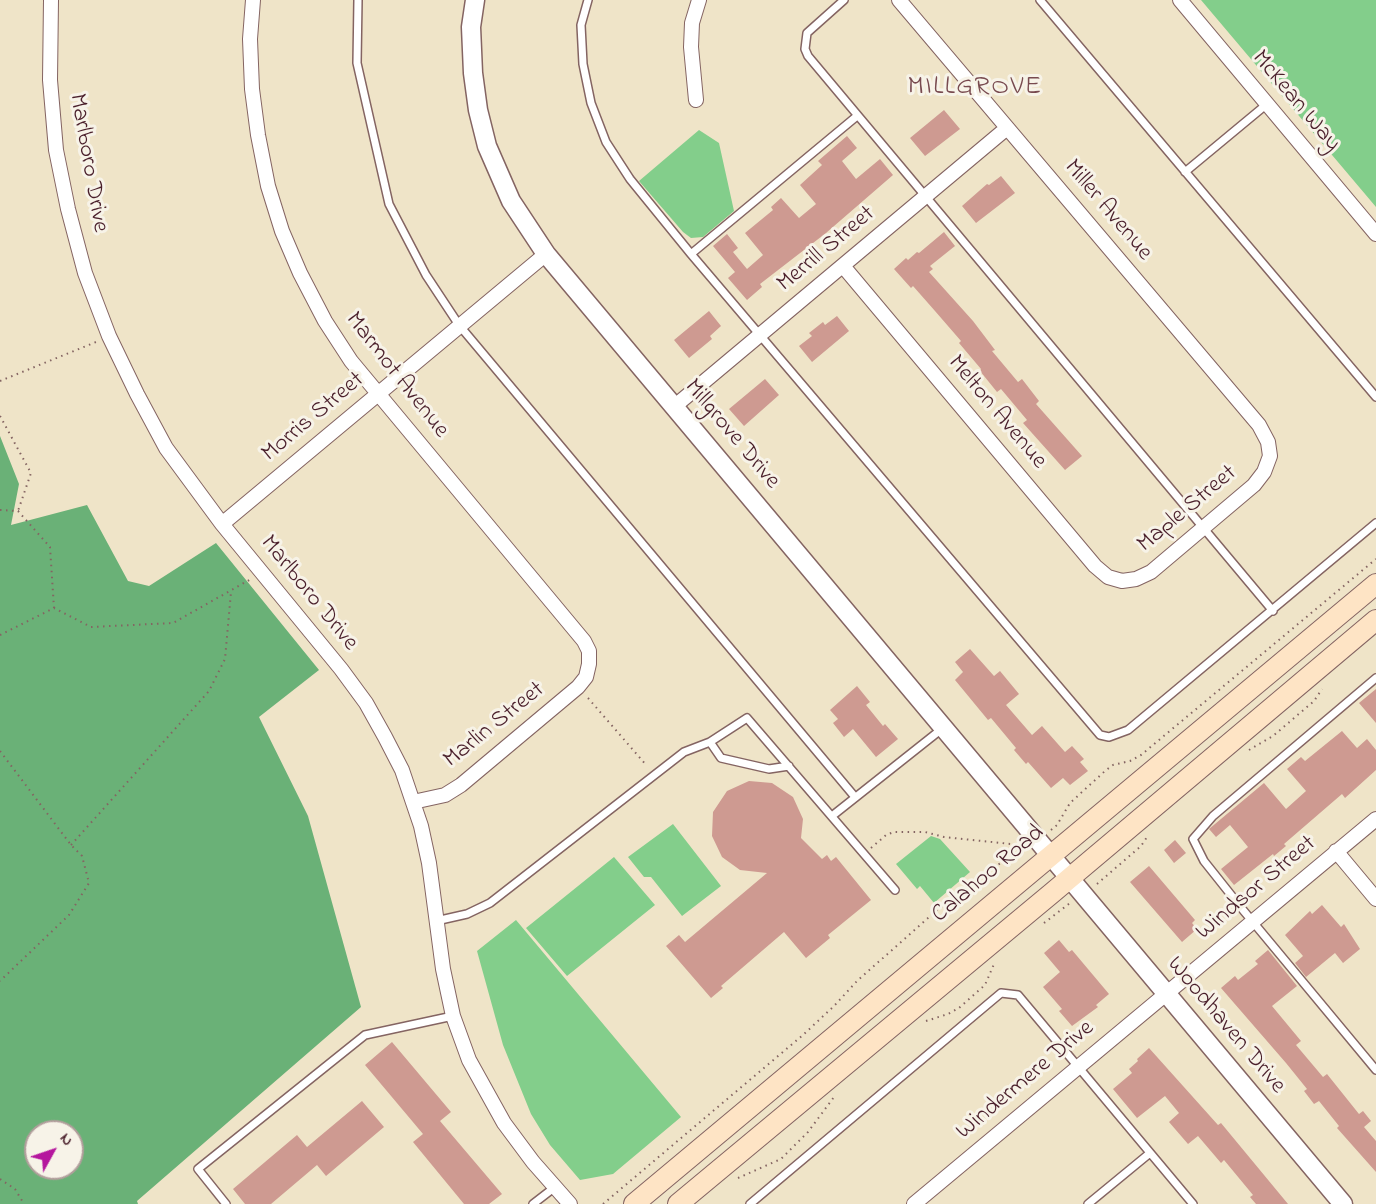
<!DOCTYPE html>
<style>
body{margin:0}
#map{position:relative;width:1376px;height:1204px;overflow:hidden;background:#efe4c8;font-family:"Indie Flower",sans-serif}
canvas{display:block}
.north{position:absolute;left:24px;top:1120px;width:60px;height:60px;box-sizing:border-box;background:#f7f3e8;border:2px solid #b29e9c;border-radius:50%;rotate:50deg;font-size:16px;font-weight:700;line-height:24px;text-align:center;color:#4a1f2b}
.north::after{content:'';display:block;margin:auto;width:21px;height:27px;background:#b5179e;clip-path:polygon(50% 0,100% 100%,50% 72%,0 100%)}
</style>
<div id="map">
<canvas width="1376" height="1204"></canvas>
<div class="north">N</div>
</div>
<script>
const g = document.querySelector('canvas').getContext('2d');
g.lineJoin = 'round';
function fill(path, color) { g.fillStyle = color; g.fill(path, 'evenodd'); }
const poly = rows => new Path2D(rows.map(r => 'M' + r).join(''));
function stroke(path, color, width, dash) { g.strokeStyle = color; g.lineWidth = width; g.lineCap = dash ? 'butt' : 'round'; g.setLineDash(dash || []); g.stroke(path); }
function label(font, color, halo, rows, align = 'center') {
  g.font = font + ' "Indie Flower",sans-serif'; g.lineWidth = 6; g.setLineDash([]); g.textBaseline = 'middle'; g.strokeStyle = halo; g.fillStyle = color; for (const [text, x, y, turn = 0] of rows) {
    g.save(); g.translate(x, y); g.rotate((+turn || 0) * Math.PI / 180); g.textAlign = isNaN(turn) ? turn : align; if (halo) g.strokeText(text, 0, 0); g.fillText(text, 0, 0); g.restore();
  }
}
fill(poly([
 [1202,0,1376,0,1376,207,1201,0],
 [699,130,719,143,734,211,703,237,691,238,683,232,639,181],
 [673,824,721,886,682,916,651,877,644,877,628,857],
 [931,836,940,839,970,872,934,903,920,886,917,889,896,864],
 [614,857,655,905,567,976,526,928],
 [516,920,681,1117,613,1174,580,1180,550,1145,531,1114,503,1045,477,951]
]), '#83ce8b');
fill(poly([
 [0,436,19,484,11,525,87,505,128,581,149,586,216,543,319,670,259,717,308,816,361,1007,137,1201,138,1204,0,1204],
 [36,1132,72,1132,72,1168,36,1168]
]), '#6ab177');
fill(poly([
 [944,110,960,129,925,156,910,138],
 [847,136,857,148,842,161,856,179,880,159,893,175,826,233,760,284,762,287,747,300,728,278,735,272,713,246,727,234,738,248,733,252,747,269,763,255,745,233,773,210,771,207,781,198,799,218,816,204,800,185,822,165,818,161],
 [1001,176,1015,193,976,223,962,206,987,184,989,185],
 [944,232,955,246,930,266,933,269,929,272,973,321,995,350,992,351,1018,382,1022,379,1039,401,1036,404,1082,456,1065,470,1023,423,1027,420,1001,389,997,392,980,371,981,369,959,343,961,341,935,311,913,286,911,288,894,269,906,258,908,260,917,252,919,253],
 [709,311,721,326,710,336,712,339,689,358,674,340],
 [837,316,849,331,812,362,799,346,812,336,809,333,823,322,825,325],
 [765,379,779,395,744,426,729,409],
 [970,649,994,676,1000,671,1019,694,1006,705,1032,735,1042,726,1065,752,1072,746,1084,759,1080,762,1088,771,1070,785,1063,778,1051,788,1028,762,1026,764,1014,750,1016,748,991,718,988,720,955,680,963,672,955,662],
 [857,686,870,702,866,705,883,726,885,724,898,739,876,757,853,729,844,737,833,723,838,719,830,710],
 [1376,689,1376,723,1359,703],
 [1342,731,1357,748,1367,739,1376,750,1376,770,1345,798,1342,794,1284,844,1286,846,1274,856,1273,854,1234,885,1221,869,1248,847,1230,825,1216,837,1209,829,1264,783,1286,809,1306,791,1287,769,1301,757,1305,761],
 [749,781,772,783,793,797,803,819,801,838,822,859,827,855,831,861,836,857,871,900,828,935,830,938,806,958,784,932,721,986,723,988,711,998,666,946,679,935,685,942,767,873,740,870,722,857,712,836,713,812,727,791],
 [1175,840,1186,853,1174,863,1164,850],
 [1149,866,1195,920,1192,923,1197,929,1182,942,1130,882],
 [1322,905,1341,927,1344,924,1360,949,1343,963,1335,953,1306,977,1295,963,1303,956,1285,935,1310,911,1312,914],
 [1059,940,1069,952,1072,950,1109,994,1096,1005,1098,1007,1072,1026,1059,1011,1062,1009,1043,987,1060,972,1044,953],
 [1268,950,1297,986,1272,1006,1301,1041,1296,1045,1323,1077,1327,1074,1359,1114,1363,1111,1371,1121,1364,1127,1376,1141,1376,1172,1337,1128,1339,1126,1319,1101,1314,1104,1304,1091,1307,1089,1286,1063,1221,988,1235,976,1238,980,1258,964,1255,961],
 [392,1042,451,1112,440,1121,502,1194,489,1204,464,1204,413,1142,423,1134,365,1065],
 [1149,1048,1218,1125,1221,1123,1288,1204,1256,1204,1250,1197,1253,1195,1224,1160,1221,1163,1198,1136,1188,1144,1169,1122,1179,1113,1165,1096,1137,1118,1113,1089,1132,1073,1129,1069,1138,1061,1137,1059],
 [362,1101,384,1127,326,1176,317,1165,271,1204,245,1204,233,1189,297,1135,307,1147]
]), '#ce9a91');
const service = poly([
 [358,0,357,63,389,204,426,275,459,325,855,797],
 [588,0,581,25,583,64,591,103,606,142,630,179,691,254,1100,735,1109,737,1128,730,1376,523],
 [844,0,807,33,805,49,808,56,1273,611],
 [1040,0,1376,397],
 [1185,172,1267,104],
 [691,254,857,116],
 [1376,678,1213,816,1193,839,1204,861,1243,910,1376,1070],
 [710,742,721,758,769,769,789,766],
 [832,816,943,728],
 [436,921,467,914,490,903,684,752,710,742,747,718,895,890],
 [226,1204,198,1169,365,1035,453,1016],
 [533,1204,555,1187],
 [750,1204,1001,993,1018,995,1193,1204],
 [1088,1204,1150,1153]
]);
const minor = poly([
 [51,0,50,80,56,150,68,209,85,273,109,336,137,394,166,448,222,524,341,669,366,703,385,737,402,770,421,826,429,863,443,969,453,1016,469,1060,504,1123,533,1162,570,1204],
 [253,0,250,39,252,89,258,135,268,186,282,231,300,273,325,321,351,361,584,641,589,651,589,664,586,677,578,687,461,785,445,795,413,802],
 [1180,0,1376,234],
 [696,100,691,47,692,23,699,0],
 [843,266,1095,566,1108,577,1122,581,1136,579,1151,572,1254,485,1264,472,1270,456,1268,442,1259,425,899,0],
 [675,406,1007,128],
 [222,524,546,254],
 [1336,851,1376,899],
 [914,1204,1376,819]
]);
const tertiary = poly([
 [475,0,471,27,473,73,478,110,487,146,511,201,546,254,1343,1204]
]);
const secondary = poly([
 [634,1204,1376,584],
 [678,1204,1052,893,1376,620]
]);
stroke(service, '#846462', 10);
stroke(minor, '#846462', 16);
stroke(tertiary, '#846462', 21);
stroke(secondary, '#846462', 22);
stroke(poly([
 [0,381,96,342],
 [0,416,31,473,18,511],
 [0,510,18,511,50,547,54,608],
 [0,635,54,608,91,627,173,623,251,579],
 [588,698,647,766],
 [1249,750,1273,736,1314,701,1322,689],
 [0,751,71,845,82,856,89,883,69,915,0,981],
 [1051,830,1057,825,1070,803,1105,771,1113,765,1130,761,1141,755,1376,559],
 [71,845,209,691,225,659,231,592],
 [871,848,886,835,894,832,925,832,944,837,1011,844],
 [1097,884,1141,846,1147,837],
 [1044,923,1070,903],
 [926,1021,948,1014,959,1008,985,985,994,964],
 [738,1178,781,1159,808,1132,834,1097],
 [0,1179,15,1189,24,1204],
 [603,1204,803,1035,834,1006,857,981,936,911,988,870,1025,850]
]), '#846462', 2, [1.5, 4.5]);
stroke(service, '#fff', 7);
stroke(minor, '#fff', 14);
stroke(tertiary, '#fff', 18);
stroke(secondary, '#fee4c5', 20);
label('24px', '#4a1f2b', '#f7f3e8', [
 ["McKean Way",1295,102,50],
 ["Marlboro Drive",87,163,80],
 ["Miller Avenue",1107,211,50],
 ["Merrill Street",827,250,-40],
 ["Marmot Avenue",396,376,52],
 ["Melton Avenue",996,413,50],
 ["Morris Street",314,418,-40],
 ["Millgrove Drive",731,435,50],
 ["Maple Street",1188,510,-40],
 ["Marlboro Drive",308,594,51],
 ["Marlin Street",495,726,-39],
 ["Calahoo Road",989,875,-40],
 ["Windsor Street",1257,889,-40],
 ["Woodhaven Drive",1225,1026,50],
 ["Windermere Drive",1026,1081,-40]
]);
g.letterSpacing = '1.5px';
label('27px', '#784a4f', '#f7f3e8', [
 ["MILLGROVE",975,89]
]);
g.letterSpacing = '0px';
</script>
